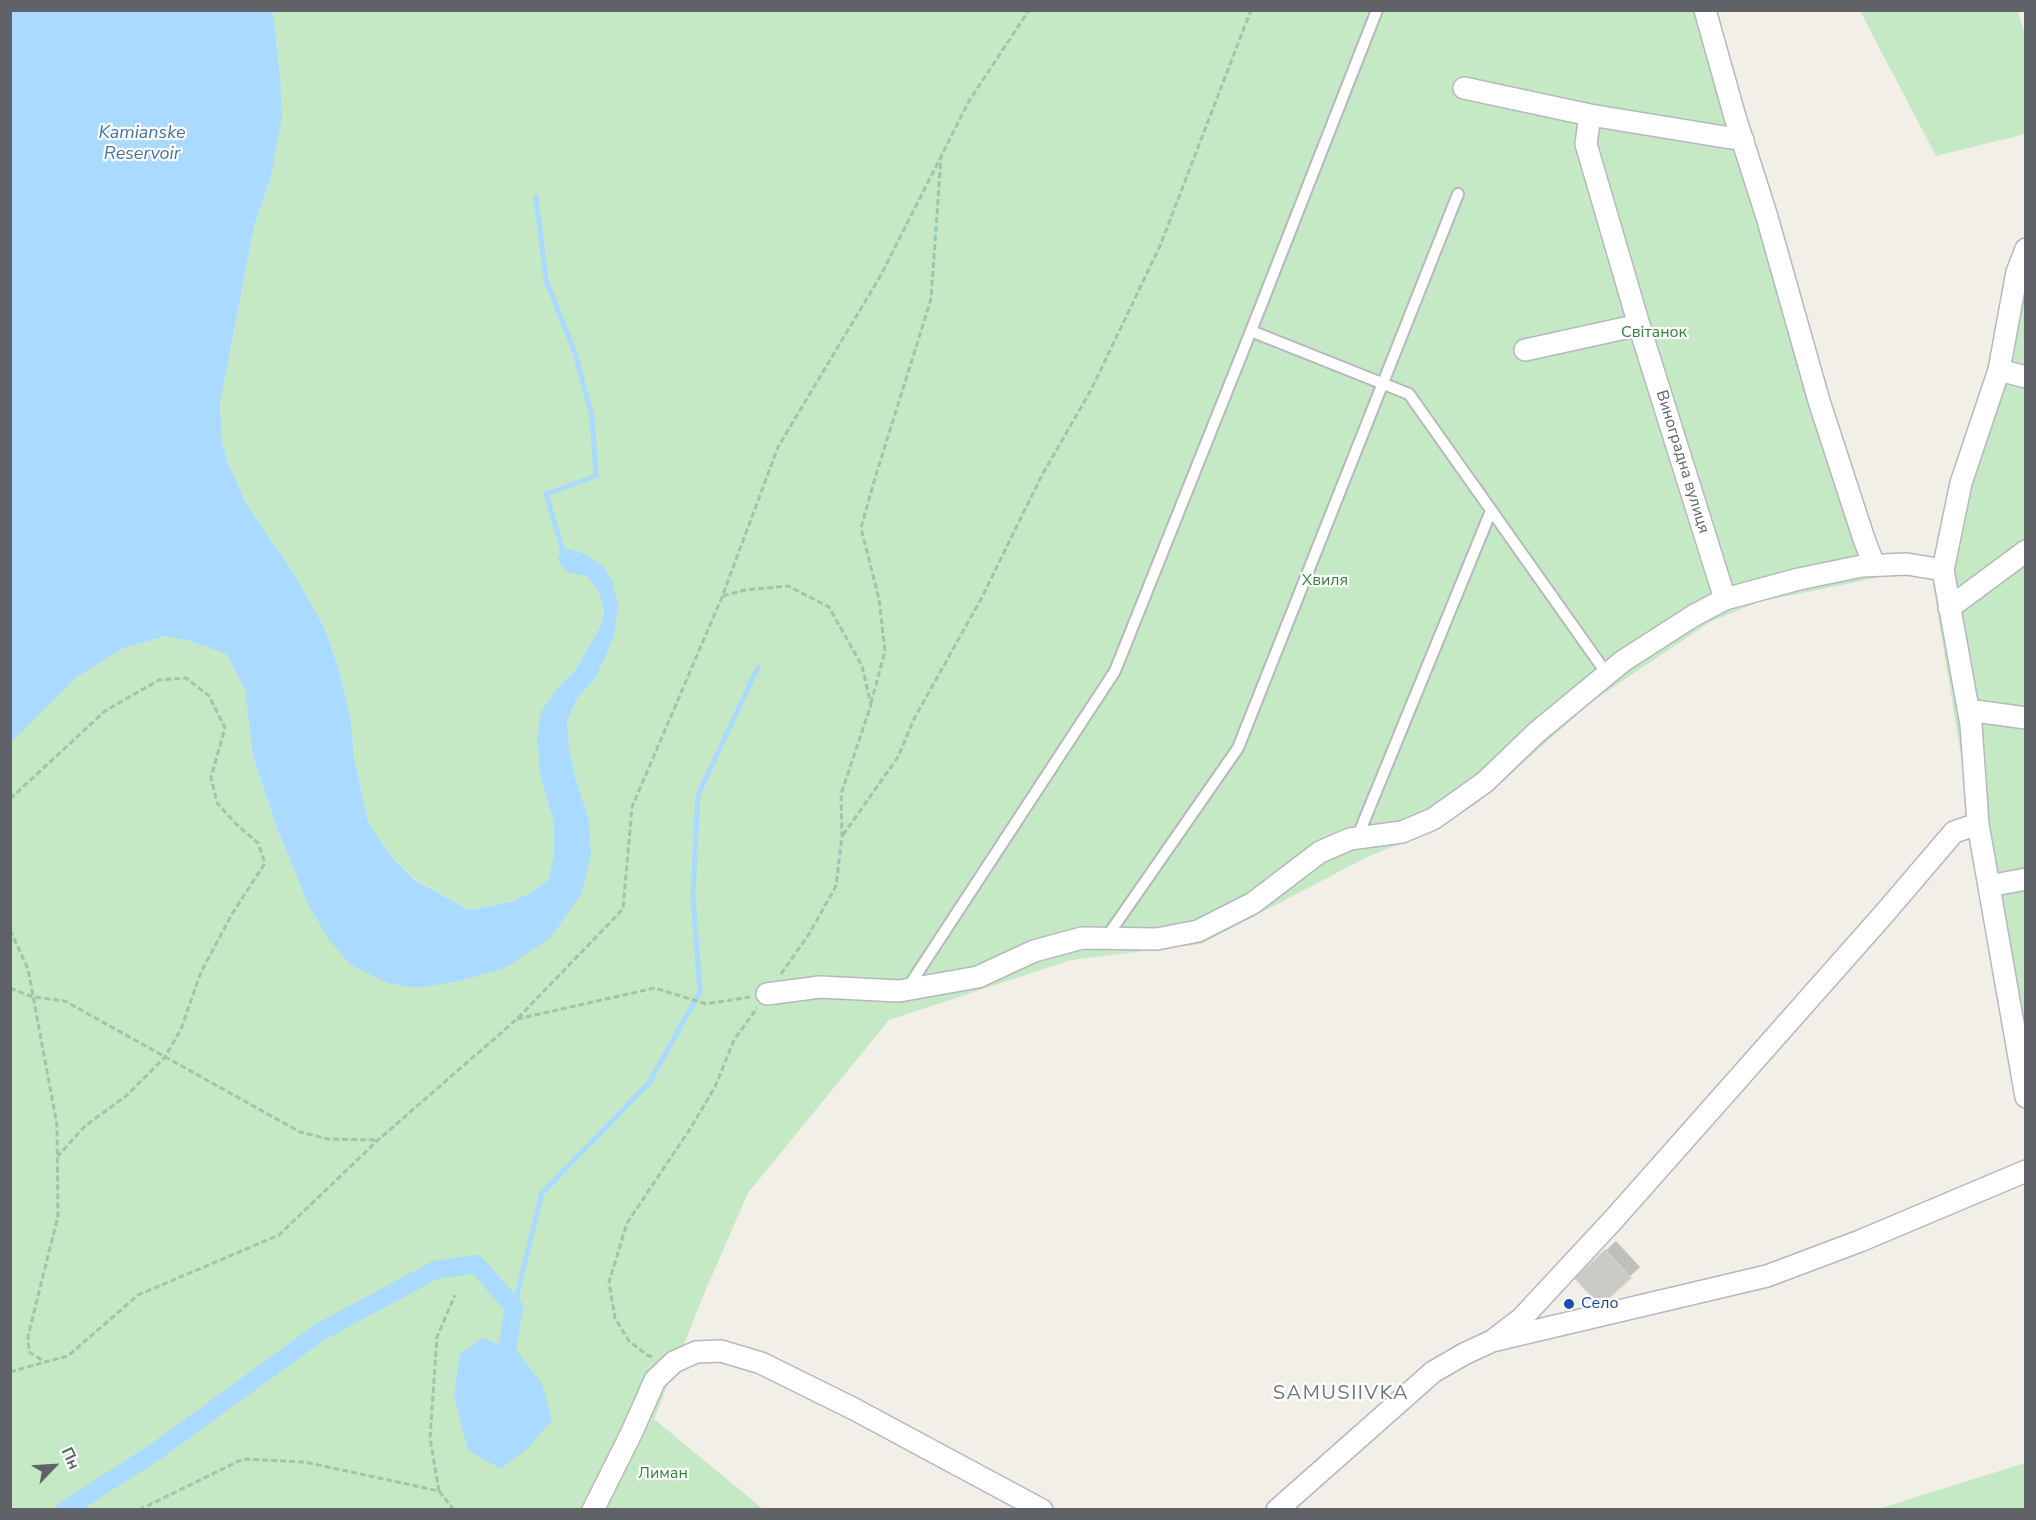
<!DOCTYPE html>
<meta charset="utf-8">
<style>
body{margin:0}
#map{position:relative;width:2036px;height:1520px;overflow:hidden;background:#f1efe8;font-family:"Nunito Sans",sans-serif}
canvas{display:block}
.frame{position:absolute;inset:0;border:12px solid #5f6368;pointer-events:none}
.north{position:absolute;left:24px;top:1436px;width:60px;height:60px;-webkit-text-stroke:4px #fff;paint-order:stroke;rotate:65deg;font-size:16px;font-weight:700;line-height:24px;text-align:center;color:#5f6368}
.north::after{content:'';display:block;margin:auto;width:21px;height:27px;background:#5f6368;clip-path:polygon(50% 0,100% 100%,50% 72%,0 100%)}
</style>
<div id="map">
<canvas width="2036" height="1520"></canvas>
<div class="frame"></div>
<div class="north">Пн</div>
</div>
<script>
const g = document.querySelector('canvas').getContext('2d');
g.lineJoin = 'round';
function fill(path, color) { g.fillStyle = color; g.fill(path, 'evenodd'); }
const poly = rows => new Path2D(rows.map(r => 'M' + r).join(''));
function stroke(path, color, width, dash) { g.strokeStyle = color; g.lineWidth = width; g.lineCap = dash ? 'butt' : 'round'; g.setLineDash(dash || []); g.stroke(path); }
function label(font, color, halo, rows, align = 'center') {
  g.font = font + ' "Nunito Sans",sans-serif'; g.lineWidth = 4.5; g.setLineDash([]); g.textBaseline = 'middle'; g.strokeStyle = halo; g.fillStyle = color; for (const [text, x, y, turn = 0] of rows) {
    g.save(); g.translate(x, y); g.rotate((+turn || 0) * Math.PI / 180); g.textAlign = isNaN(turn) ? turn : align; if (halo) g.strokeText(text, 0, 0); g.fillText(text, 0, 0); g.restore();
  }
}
fill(poly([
 [273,11,1709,11,1876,578,1758,602,1710,622,1594,700,1476,804,1424,834,1369,856,1201,944,1071,960,889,1020,748,1193,706,1289,654,1419,763,1509,11,1509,10,742,77,677,124,648,166,636,189,641,226,654,245,690,253,757,277,828,307,902,417,988,456,982,506,967,589,820,576,780,569,747,567,721,577,699,596,677,612,581,568,572,586,576,599,592,604,611,599,629,574,672,559,686,540,775,554,823,554,855,548,880,530,893,510,902,469,910,416,880,392,857,369,824,354,758,351,720,339,669,323,625,294,574,247,505,227,460,222,441,220,404,254,227,271,177,280,75],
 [1860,11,2018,11,2025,35,2025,134,1936,156],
 [2025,291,2025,1065,1975,842,1933,584,1950,549],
 [2025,1463,2025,1509,1878,1509]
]), '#c5e8c5');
fill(poly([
 [11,10,273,11,280,75,282,116,271,177,254,227,220,404,222,441,227,460,247,505,294,574,323,625,339,669,351,720,354,758,369,824,392,857,415,880,469,910,510,902,530,893,548,880,554,855,554,823,540,775,537,738,541,712,559,686,574,672,599,629,604,611,599,592,586,576,568,572,558,561,558,556,563,551,571,549,586,555,603,566,612,581,618,605,614,637,596,677,577,699,567,721,569,747,576,780,589,820,591,855,582,893,551,937,507,967,456,982,417,988,388,983,351,965,329,940,307,902,277,828,253,757,245,690,226,654,189,641,166,636,124,648,77,677,11,742],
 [483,1338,516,1350,542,1384,552,1420,529,1447,501,1469,468,1450,454,1397,460,1353]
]), '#aadaff');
fill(poly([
 [1616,1241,1640,1267,1600,1304,1586,1269]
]), '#0003');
stroke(poly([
 [536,197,546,280,575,353,592,417,596,476,546,494,563,551],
 [514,1307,542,1193,649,1083,700,992,693,896,698,795,758,667]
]), '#aadaff', 5);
stroke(poly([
 [65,1510,155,1452,320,1332,435,1270,476,1264,514,1307,504,1370]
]), '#aadaff', 18);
const building = poly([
 [1605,1250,1631,1278,1600,1306,1575,1278,1605,1250]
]);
fill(building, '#cccac5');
stroke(building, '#d6d1c6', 1.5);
const service = poly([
 [1251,331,1377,10],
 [1357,838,1491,511],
 [1106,938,1238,748,1458,194],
 [907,989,1115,671,1251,331,1409,394,1607,674]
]);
const minor = poly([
 [1705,10,1735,117,1767,217,1819,401,1864,539,1874,565],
 [1464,88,1590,115],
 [1525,350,1639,325],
 [1999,370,2026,377],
 [1725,599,1639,325,1586,144,1590,115,1743,140],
 [1949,608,2026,551],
 [1968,710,2026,718],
 [1978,824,1971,725,1943,570,1961,483,1999,370,2017,272,2026,249],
 [1989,886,2026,879],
 [767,994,820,987,899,991,978,977,1034,951,1082,938,1157,939,1198,931,1253,903,1320,852,1350,839,1402,832,1433,819,1485,782,1537,732,1623,661,1693,616,1725,599,1799,579,1862,566,1907,564,1943,570],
 [1492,1341,1522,1318,1614,1219,1884,914,1954,832,1978,824,2026,1097],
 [593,1510,631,1434,655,1380,674,1362,696,1352,721,1351,761,1363,854,1409,1042,1510],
 [1277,1510,1433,1372,1464,1354,1492,1341,1767,1276,1860,1241,2026,1171]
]);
stroke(service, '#b5b8bc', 14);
stroke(minor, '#b5b8bc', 24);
stroke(poly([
 [723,596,745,590,788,586,829,607,862,666,871,705,841,794,842,836,836,886,809,934,781,974],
 [871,703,885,651,879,599,861,528,875,478,931,299,941,157],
 [10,799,105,711,159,680,186,678,209,696,225,728,211,777,217,803,236,824,258,843,265,863,232,914,201,972,181,1029,165,1057,126,1096,85,1126,58,1156],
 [843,835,898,757,914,719,981,599,1041,477,1091,390,1160,246,1251,10],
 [10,930,28,969,57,1125,58,1216,28,1336,29,1352,45,1362,68,1356,138,1295,279,1235,378,1140,517,1019,623,909,632,807,722,597,778,447,881,275,969,101,1029,10],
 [10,988,33,997,65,1001,300,1132,328,1139,378,1140],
 [517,1019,655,988,706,1004,750,997],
 [652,1357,647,1355,629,1341,615,1318,609,1282,627,1223,690,1129,715,1087,734,1040,757,1008],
 [10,1372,45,1362],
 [439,1491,430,1438,437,1337,455,1295],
 [139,1510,243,1459,305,1462,439,1491,454,1510]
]), '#9cc7a9', 3, [6, 3]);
stroke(service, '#fff', 10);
stroke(minor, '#fff', 21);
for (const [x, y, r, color] of [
 [1569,1304,6,"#1a4fb4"]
]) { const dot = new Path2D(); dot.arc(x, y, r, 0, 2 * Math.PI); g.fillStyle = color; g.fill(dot); stroke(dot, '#fff', 2); }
label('16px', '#348238', '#fff', [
 ["Світанок",1654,333],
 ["Хвиля",1325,581],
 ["Лиман",663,1474]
]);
label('16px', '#5f6368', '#fff', [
 ["Виноградна вулиця",1682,462,73]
]);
label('16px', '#164399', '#fff', [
 ["Село",1581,1304]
], 'left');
label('italic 18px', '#4174aa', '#fff', [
 ["Kamianske",142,134],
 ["Reservoir",142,155]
]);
g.letterSpacing = '1.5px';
label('20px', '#70757a', '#fff', [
 ["SAMUSIIVKA",1341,1394]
]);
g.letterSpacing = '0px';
</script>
